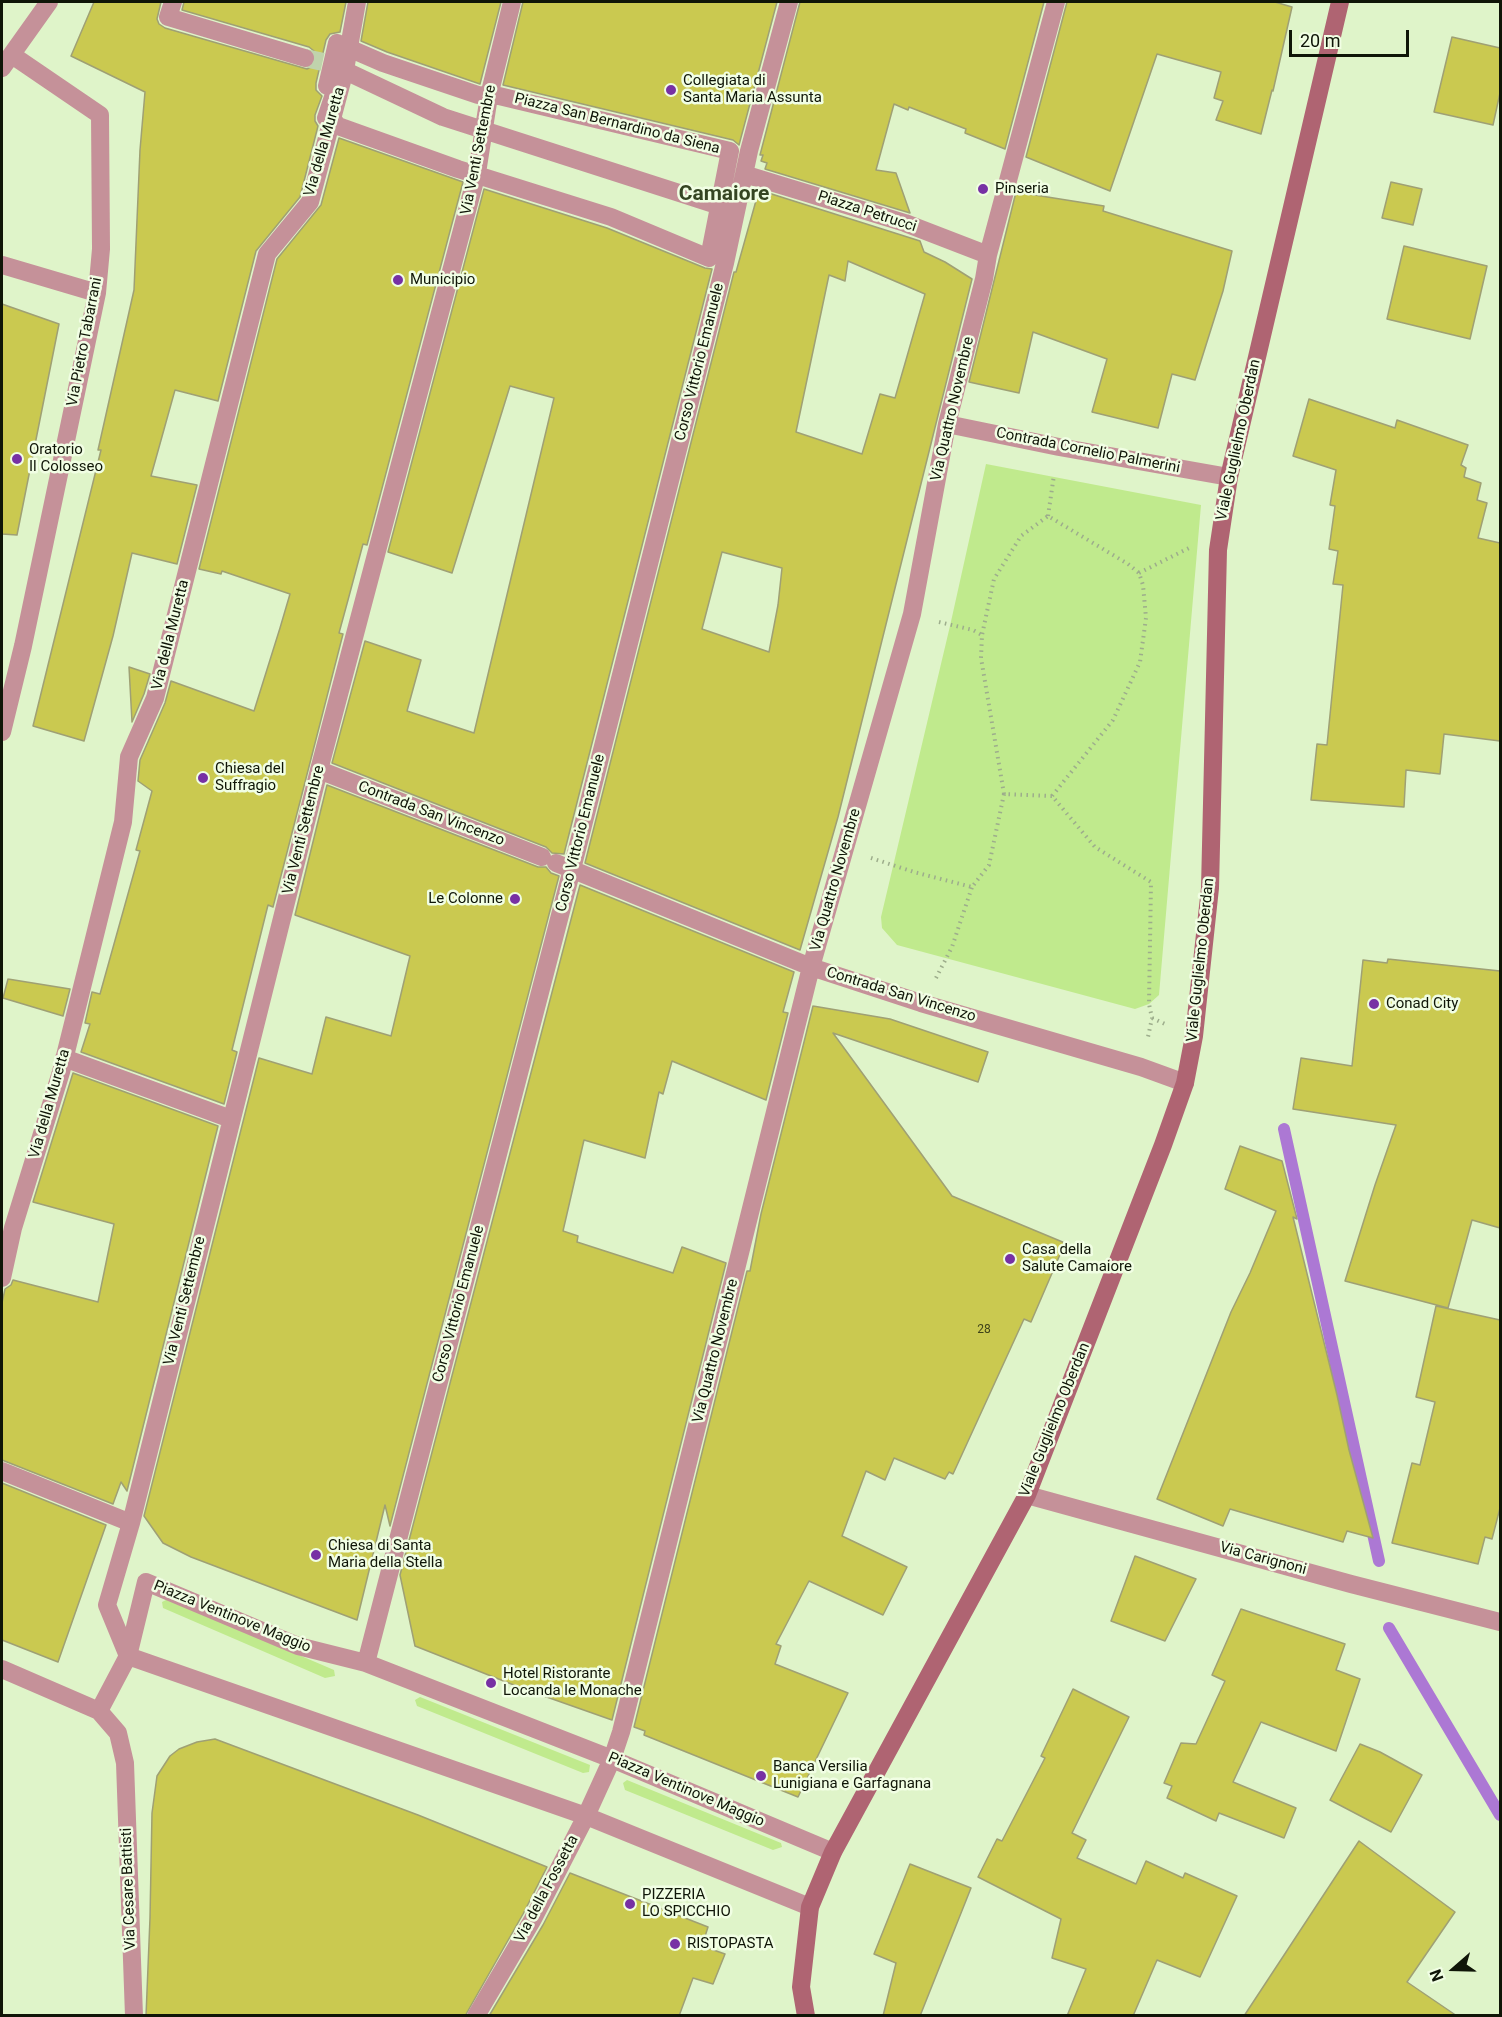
<!DOCTYPE html>
<style>
body{margin:0}
#map{position:relative;width:1502px;height:2017px;overflow:hidden;background:#dff4c9;font-family:Roboto,sans-serif}
canvas{display:block}
.frame{position:absolute;inset:0;border:3px solid #0f1507;pointer-events:none}
.north{position:absolute;left:1424px;top:1939px;width:60px;height:60px;-webkit-text-stroke:4px #f1fee4;paint-order:stroke;rotate:250deg;font-size:16px;font-weight:700;line-height:24px;text-align:center;color:#0f1507}
.north::after{content:'';display:block;margin:auto;width:21px;height:27px;background:#0f1507;clip-path:polygon(50% 0,100% 100%,50% 72%,0 100%)}
.scale{position:absolute;left:1289px;top:30px;width:120px;height:27px;box-sizing:border-box;border:3px solid #0f1507;border-top:0;padding-left:8px;font-size:18px;line-height:21px;white-space:nowrap;color:#0f1507;-webkit-text-stroke:4px #f1fee4;paint-order:stroke}
</style>
<div id="map">
<canvas width="1502" height="2017"></canvas>
<div class="frame"></div>
<div class="north">N</div>
<div class="scale">20 m</div>
</div>
<script>
const g = document.querySelector('canvas').getContext('2d');
g.lineJoin = 'round';
function fill(path, color) { g.fillStyle = color; g.fill(path, 'evenodd'); }
const poly = rows => new Path2D(rows.map(r => 'M' + r).join(''));
function stroke(path, color, width, dash) { g.strokeStyle = color; g.lineWidth = width; g.lineCap = dash ? 'butt' : 'round'; g.setLineDash(dash || []); g.stroke(path); }
function label(font, color, halo, rows, align = 'center') {
  g.font = font + ' Roboto,sans-serif'; g.lineWidth = 5; g.setLineDash([]); g.textBaseline = 'middle'; g.strokeStyle = halo; g.fillStyle = color; for (const [text, x, y, turn = 0] of rows) {
    g.save(); g.translate(x, y); g.rotate((+turn || 0) * Math.PI / 180); g.textAlign = isNaN(turn) ? turn : align; if (halo) g.strokeText(text, 0, 0); g.fillText(text, 0, 0); g.restore();
  }
}
fill(poly([
 [986,464,1201,505,1159,995,1149,1004,1135,1009,897,945,882,928,881,917,950,626],
 [168,1599,334,1670,335,1676,325,1678,163,1608,162,1602],
 [420,1697,590,1765,589,1772,583,1773,417,1706,415,1700],
 [627,1780,781,1843,782,1847,773,1850,625,1790,623,1783]
]), '#c0ea8d');
stroke(poly([
 [1284,1129,1379,1561],
 [1389,1628,1500,1815]
]), '#ac78d4', 12);
const building = poly([
 [94,2,161,2,157,19,159,24,165,28,307,69,313,66,316,61,314,51,309,47,182,10,184,2,346,2,340,32,330,34,326,40,316,83,316,90,322,96,315,115,315,121,318,126,300,197,256,251,218,401,175,390,151,476,197,485,177,564,132,553,113,636,84,741,33,726,101,450,98,450,134,290,140,150,145,92,71,56,94,2],
 [368,2,501,2,480,84,387,52,361,41,368,2],
 [523,2,777,2,739,145,733,140,503,85,523,2],
 [800,2,1044,2,1005,149,965,133,966,129,909,107,908,110,894,104,876,170,896,173,910,213,765,169,767,163,761,161,763,155,760,155,800,2],
 [1067,2,1275,2,1292,7,1273,91,1272,90,1261,134,1216,120,1223,101,1214,98,1221,72,1157,54,1110,191,1026,157,1067,2],
 [1452,37,1500,48,1500,93,1493,125,1434,112,1452,37],
 [339,138,463,182,367,545,363,544,348,600,339,633,343,634,273,907,268,905,232,1050,237,1052,224,1104,81,1052,90,1024,85,1023,92,992,100,994,140,851,136,850,152,791,138,781,140,760,165,703,171,681,254,711,280,628,290,594,222,571,221,574,199,569,277,259,321,205,339,138],
 [1391,182,1422,189,1413,225,1382,218,1391,182],
 [484,189,607,228,705,268,712,269,564,854,552,853,546,847,332,763,365,641,421,660,407,711,474,733,554,398,510,386,452,573,388,552,484,189],
 [759,190,920,241,924,252,945,262,972,279,838,817,800,950,585,863,734,272,736,272,759,190],
 [848,261,925,294,895,398,880,394,862,454,796,432,829,275,845,281,848,261],
 [722,552,782,568,778,605,769,652,702,629,722,552],
 [1016,192,1104,206,1103,211,1232,251,1223,291,1195,380,1172,374,1158,428,1092,412,1107,359,1033,332,1019,393,969,382,1016,192],
 [1404,246,1487,266,1470,339,1387,319,1404,246],
 [2,304,59,324,17,535,2,534,2,304],
 [1309,399,1395,428,1397,420,1468,445,1461,465,1466,468,1464,477,1481,483,1477,500,1487,503,1478,538,1500,543,1500,741,1444,734,1440,774,1406,770,1404,807,1311,800,1317,744,1327,745,1343,585,1333,584,1338,551,1329,549,1335,506,1330,505,1336,470,1293,456,1309,399],
 [129,667,150,674,144,694,132,722,129,667],
 [327,785,538,867,546,867,551,873,559,876,390,1526,385,1505,357,1620,191,1557,163,1543,144,1516,259,1058,312,1074,326,1017,391,1036,410,956,295,915,327,785],
 [580,885,794,972,783,1012,788,1013,766,1100,672,1061,663,1094,659,1092,645,1158,584,1140,563,1231,578,1236,577,1242,673,1273,682,1247,726,1263,612,1720,524,1689,415,1646,400,1575,580,885],
 [1388,959,1500,971,1500,1228,1472,1220,1448,1308,1345,1281,1375,1185,1396,1125,1293,1109,1301,1058,1352,1066,1363,960,1387,963,1388,959],
 [8,979,70,989,63,1016,3,998,8,979],
 [813,1006,890,1019,988,1052,978,1082,833,1033,952,1196,1065,1243,1031,1322,1024,1319,953,1474,949,1472,945,1479,894,1458,885,1480,866,1471,842,1536,907,1567,883,1615,809,1581,776,1644,781,1646,775,1664,848,1693,798,1797,644,1735,645,1731,634,1727,747,1271,750,1271,761,1214,813,1006],
 [73,1073,218,1126,127,1491,121,1482,113,1504,2,1460,2,1303,5,1289,11,1285,13,1280,98,1302,114,1224,33,1202,73,1073],
 [1240,1146,1282,1161,1297,1219,1293,1217,1337,1395,1349,1450,1373,1538,1347,1531,1343,1542,1230,1509,1223,1526,1157,1499,1231,1312,1250,1273,1276,1211,1225,1189,1240,1146],
 [1436,1306,1500,1320,1500,1508,1492,1539,1485,1537,1478,1564,1392,1543,1412,1463,1420,1465,1435,1402,1416,1397,1436,1306],
 [2,1483,106,1525,58,1662,2,1640,2,1483],
 [1135,1556,1196,1579,1165,1641,1111,1621,1135,1556],
 [1241,1609,1345,1644,1336,1670,1360,1679,1336,1751,1261,1722,1233,1782,1296,1808,1284,1838,1219,1813,1216,1821,1167,1798,1172,1786,1164,1783,1181,1743,1196,1744,1225,1681,1212,1675,1241,1609],
 [1073,1689,1129,1717,1072,1833,1086,1840,1077,1858,1136,1884,1146,1861,1183,1878,1185,1873,1237,1896,1200,1977,1157,1960,1133,2016,1067,2016,1086,1969,1052,1958,1061,1919,978,1877,997,1839,1002,1841,1045,1758,1041,1756,1073,1689],
 [215,1739,418,1815,547,1867,523,1914,465,2016,146,2016,150,1918,152,1813,157,1776,170,1756,179,1749,197,1742,215,1739],
 [1360,1744,1380,1752,1422,1775,1391,1832,1330,1800,1360,1744],
 [1359,1841,1455,1912,1407,1982,1457,2016,1244,2016,1359,1841],
 [910,1864,971,1888,920,2016,883,2016,896,1963,874,1954,910,1864],
 [570,1873,708,1927,702,1946,725,1954,713,1984,693,1978,679,2016,489,2016,543,1925,570,1873]
]);
fill(building, '#cac950');
stroke(building, '#9fa074', 1.5);
stroke(poly([
 [305,58,332,64]
]), '#c0d3ac', 18, [18, 9]);
stroke(poly([
 [1048,516,1054,475],
 [1139,573,1189,548],
 [939,622,973,630,982,635],
 [1004,794,981,658,982,635,994,579,1021,536,1048,516,1128,564,1139,573,1143,585,1146,618,1140,662,1113,720,1052,796],
 [871,858,914,872,972,887,989,865,1004,794,1052,796,1095,847,1151,882,1149,1004,1152,1018,1148,1037],
 [936,978,952,947,972,887],
 [1152,1018,1165,1024]
]), '#9dad8c', 4, [1.5, 4.5]);
stroke(poly([
 [173,2,168,17,305,58],
 [337,43,383,63,478,95,499,96,730,151,709,258,611,217,458,169,338,126,333,120,326,118,336,88,327,86,337,43],
 [335,66,443,117,729,209],
 [2,68,49,2],
 [744,174,905,223,988,255],
 [2,265,97,293],
 [947,424,1059,447,1229,477],
 [2,732,23,646,97,293,101,249,100,115,12,55],
 [319,770,542,857],
 [556,863,811,967,921,1003,1141,1067,1185,1083],
 [64,1058,231,1119],
 [2,1278,13,1228,61,1072,123,822,129,757,155,698,267,254,310,202,345,70,357,2],
 [2,1471,131,1523],
 [1027,1495,1351,1584,1500,1622],
 [128,1656,107,1605,131,1523,319,770,477,173,489,96,512,2],
 [128,1656,586,1816,810,1907],
 [366,1663,572,869,725,263,749,151,789,2],
 [2,1669,99,1711,118,1733,125,1763,134,2016],
 [99,1711,128,1656,146,1582,298,1646,366,1663,612,1759,833,1852],
 [476,2016,533,1919,586,1816,612,1759,621,1732,811,967,912,614,947,424,984,279,988,255,1056,2]
]), '#c59199', 18);
stroke(poly([
 [806,2016,801,1987,810,1907,833,1852,1027,1495,1163,1145,1185,1083,1194,1036,1210,888,1218,550,1229,477,1340,2]
]), '#af6472', 18);
for (const [x, y, r, color] of [
 [671,90,6,"#7731a4"],
 [983,189,6,"#7731a4"],
 [398,280,6,"#7731a4"],
 [17,459,6,"#7731a4"],
 [203,778,6,"#7731a4"],
 [515,899,6,"#7731a4"],
 [1374,1004,6,"#7731a4"],
 [1010,1259,6,"#7731a4"],
 [316,1555,6,"#7731a4"],
 [491,1683,6,"#7731a4"],
 [761,1776,6,"#7731a4"],
 [630,1904,6,"#7731a4"],
 [675,1944,6,"#7731a4"]
]) { const dot = new Path2D(); dot.arc(x, y, r, 0, 2 * Math.PI); g.fillStyle = color; g.fill(dot); stroke(dot, '#f1fee4', 2); }
label('12px', '#3e4219', null, [
 ["28",984,1330]
]);
label('15px', '#0f1507', '#f1fee4', [
 ["Collegiata di",683,81],
 ["Santa Maria Assunta",683,98],
 ["Pinseria",995,189],
 ["Municipio",410,280],
 ["Oratorio",29,450],
 ["Il Colosseo",29,467],
 ["Chiesa del",215,769],
 ["Suffragio",215,786],
 ["Le Colonne",503,899,"right"],
 ["Conad City",1386,1004],
 ["Casa della",1022,1250],
 ["Salute Camaiore",1022,1267],
 ["Chiesa di Santa",328,1546],
 ["Maria della Stella",328,1563],
 ["Hotel Ristorante",503,1674],
 ["Locanda le Monache",503,1691],
 ["Banca Versilia",773,1767],
 ["Lunigiana e Garfagnana",773,1784],
 ["PIZZERIA",642,1895],
 ["LO SPICCHIO",642,1912],
 ["RISTOPASTA",687,1944]
], 'left');
label('15px', '#0f1507', '#f1fee4', [
 ["Piazza San Bernardino da Siena",617,124,14],
 ["Via della Muretta",325,142,-74],
 ["Via Venti Settembre",479,150,-79],
 ["Piazza Petrucci",867,212,18],
 ["Via Pietro Tabarrani",85,342,-79],
 ["Corso Vittorio Emanuele",700,362,-76],
 ["Via Quattro Novembre",953,409,-77],
 ["Viale Guglielmo Oberdan",1239,440,-78],
 ["Contrada Cornelio Palmerini",1088,451,11],
 ["Via della Muretta",171,635,-76],
 ["Contrada San Vincenzo",431,814,21],
 ["Via Venti Settembre",304,830,-76],
 ["Corso Vittorio Emanuele",581,833,-76],
 ["Via Quattro Novembre",836,880,-74],
 ["Viale Guglielmo Oberdan",1201,960,-84],
 ["Contrada San Vincenzo",901,995,17],
 ["Via della Muretta",50,1104,-74],
 ["Via Venti Settembre",185,1301,-76],
 ["Corso Vittorio Emanuele",459,1304,-75],
 ["Via Quattro Novembre",716,1351,-76],
 ["Viale Guglielmo Oberdan",1055,1420,-68],
 ["Via Carignoni",1263,1559,15],
 ["Piazza Ventinove Maggio",232,1617,22],
 ["Piazza Ventinove Maggio",686,1790,23],
 ["Via Cesare Battisti",129,1889,-92],
 ["Via della Fossetta",547,1889,-62]
]);
label('bold 21px', '#354522', '#f1fee4', [
 ["Camaiore",724,195]
]);
</script>
